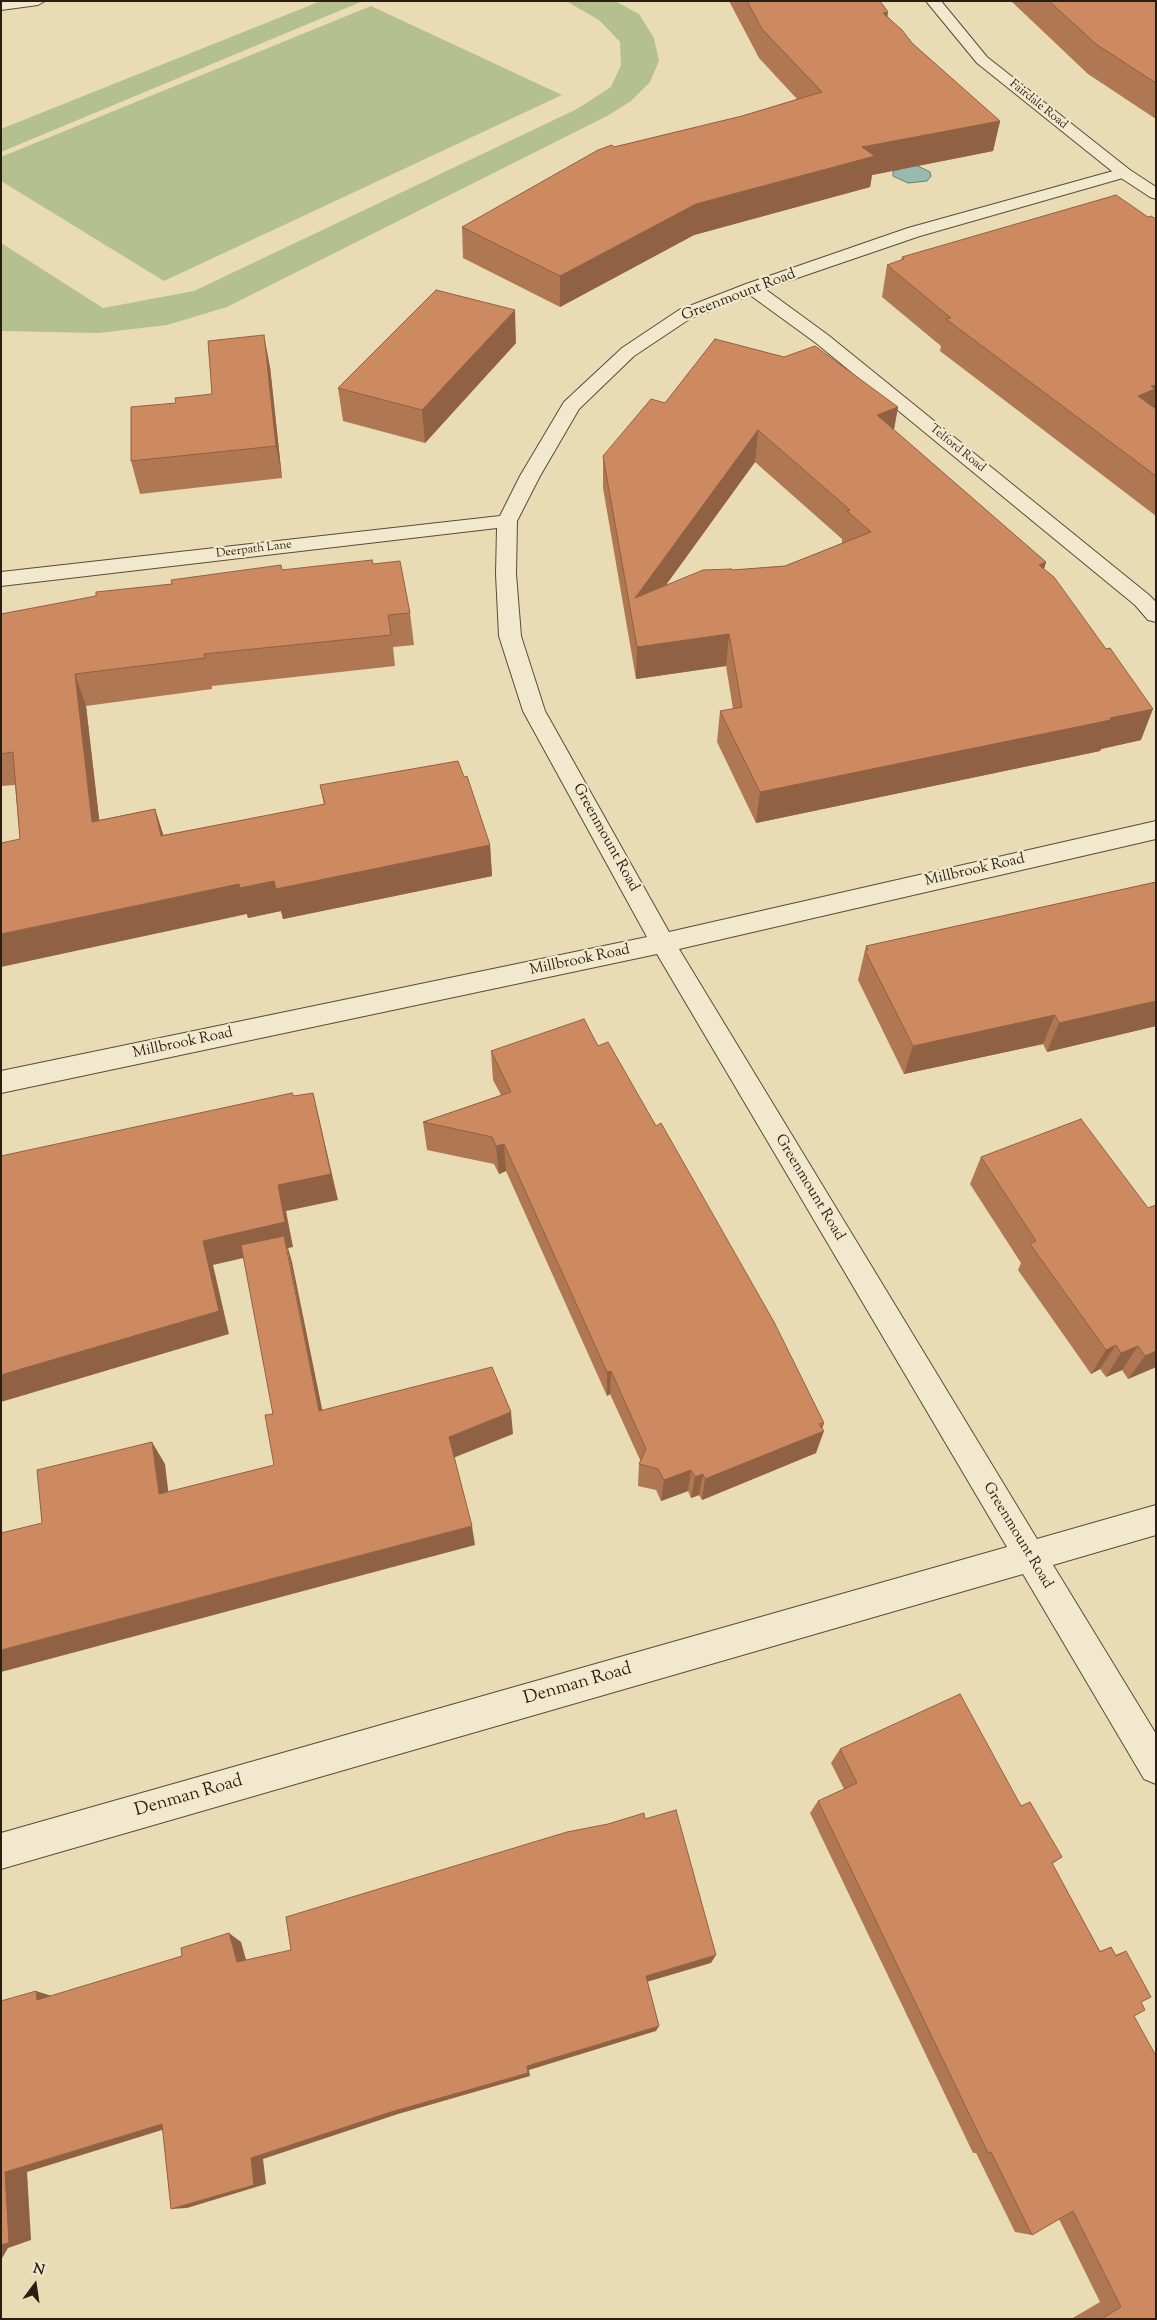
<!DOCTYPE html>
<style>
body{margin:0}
#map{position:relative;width:1157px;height:2320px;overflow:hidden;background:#e9dbb3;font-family:"Sorts Mill Goudy",serif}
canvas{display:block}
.frame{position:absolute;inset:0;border:2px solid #2b1d10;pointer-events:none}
.north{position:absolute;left:10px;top:2260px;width:50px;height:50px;-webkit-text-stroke:4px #f1e8ce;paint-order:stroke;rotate:14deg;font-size:14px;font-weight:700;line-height:20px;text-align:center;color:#2b1d10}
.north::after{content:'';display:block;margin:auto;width:18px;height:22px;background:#2b1d10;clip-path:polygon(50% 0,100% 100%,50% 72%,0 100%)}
</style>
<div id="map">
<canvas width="1157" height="2320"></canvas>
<div class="frame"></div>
<div class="north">N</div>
</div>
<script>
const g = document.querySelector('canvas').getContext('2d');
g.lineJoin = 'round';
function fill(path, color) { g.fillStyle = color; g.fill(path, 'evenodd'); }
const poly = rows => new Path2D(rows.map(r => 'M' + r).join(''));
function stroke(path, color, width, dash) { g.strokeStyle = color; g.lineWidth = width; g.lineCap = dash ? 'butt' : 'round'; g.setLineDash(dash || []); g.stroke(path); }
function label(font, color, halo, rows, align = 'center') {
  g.font = font + ' "Sorts Mill Goudy",serif'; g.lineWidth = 4.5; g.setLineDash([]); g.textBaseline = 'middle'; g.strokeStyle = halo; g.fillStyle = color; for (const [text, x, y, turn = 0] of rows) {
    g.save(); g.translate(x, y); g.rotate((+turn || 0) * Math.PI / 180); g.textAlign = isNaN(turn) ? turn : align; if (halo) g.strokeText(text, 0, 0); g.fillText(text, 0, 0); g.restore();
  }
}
fill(poly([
 [321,1,363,1,1,152,1,129],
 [566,1,615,1,639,14,654,38,659,61,650,82,631,101,607,116,227,307,167,325,98,333,1,331,1,243,103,308,194,291,577,109,611,87,621,65,620,42,599,20],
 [371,6,562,95,164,281,1,181,1,157]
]), '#b4c18e');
const water = poly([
 [916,165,930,172,931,176,927,181,908,183,893,176,893,171,916,165]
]);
fill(water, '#97bbae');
stroke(water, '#6c7c6f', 1);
const service = poly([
 [45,1,38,5,1,10,1,2,45,1]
]);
const minor = poly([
 [1124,168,1130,170,1132,173,1130,176,920,236,765,289,828,335,1149,595,1156,602,1156,622,1148,620,1135,605,816,343,750,295,691,318,634,356,579,409,540,476,517,521,516,574,521,636,545,711,669,932,1156,821,1156,839,679,949,1037,1539,1156,1505,1156,1535,1053,1565,1156,1734,1156,1784,1144,1779,1023,1574,1,1869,1,1833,1007,1547,657,954,1,1093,1,1071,647,937,523,711,499,636,496,574,497,528,1,586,1,572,500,516,520,476,564,402,622,348,679,310,746,284,908,228,1124,168]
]);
const tertiary = poly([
 [926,1,941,1,987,57,1130,170,1156,187,1156,199,1150,197,1118,176,977,63,926,1]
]);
stroke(service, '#5a4c39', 2);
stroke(minor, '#5a4c39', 2);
stroke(tertiary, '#5a4c39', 2);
fill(service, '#f1e8ce');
fill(minor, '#f1e8ce');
fill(tertiary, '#f1e8ce');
fill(poly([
 [729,1,880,1,888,17,912,43,1000,121,993,151,872,175,870,187,694,235,560,307,463,258,462,227,614,147,742,116,797,99,759,58],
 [1011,1,1156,1,1156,119,1088,74],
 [1148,217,1156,219,1156,516,940,351,941,346,882,297,887,265,901,260,902,257],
 [516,343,425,443,343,421,338,388],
 [270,367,282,478,140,494,131,461,176,403,212,394],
 [665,403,898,407,894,430,1046,562,1044,569,1141,740,1101,749,1100,751,756,823,717,742,720,711,733,709,726,666,636,679,603,488,603,456],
 [755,462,842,539,842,543,785,566,732,570,666,585],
 [373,564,410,613,414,645,393,647,395,666,212,686,212,689,86,706,99,820,155,809,163,835,324,805,320,785,464,777,490,845,492,876,283,919,281,911,248,918,247,914,20,839,15,785,1,786,1,614,172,584,282,570],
 [1156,882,1156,1026,1047,1052,1043,1044,904,1074,858,980,866,946],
 [598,1046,822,1428,816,1453,702,1500,699,1495,691,1498,688,1491,661,1501,656,1490,638,1486,639,1464,641,1462,610,1394,607,1396,506,1171,499,1174,494,1164,427,1150,423,1122,501,1095,493,1080,491,1051],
 [981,1157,1156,1367,1128,1379,1122,1370,1106,1377,1100,1369,1091,1374,1018,1270,1021,1263,970,1184],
 [840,1749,1021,1806,1062,1857,1052,1864,1100,1951,1111,1947,1115,1955,1126,1951,1141,2002,1134,2016,1156,2319,1071,2319,1100,2302,1059,2219,1032,2235,1015,2232,976,2153,973,2153,810,1813,818,1801,844,1789,831,1763]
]), '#b07753');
fill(poly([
 [888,12,884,42,883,13],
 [1000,121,993,151,872,175,870,187,694,235,560,307,560,276,696,204,862,147],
 [515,310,516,343,425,443,422,410],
 [264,335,270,367,282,478,276,446],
 [1156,385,1156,413,1138,396,1151,386],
 [898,407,892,439,877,415],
 [758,430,755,462,634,629,635,598],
 [1046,562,1037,594,1039,565],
 [729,634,726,666,636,679,637,647],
 [75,674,86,706,103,852,92,822],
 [1153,709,1141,740,1101,749,1100,751,756,823,760,792],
 [155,809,165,840,161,836],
 [490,845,492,876,283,919,281,911,248,918,247,914,1,967,1,934,239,884,274,881],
 [1156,1001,1156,1026,1047,1052,1059,1023],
 [1055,1015,1043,1044,904,1074,913,1046],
 [313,1093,338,1200,286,1211,293,1247,288,1248,292,1262,327,1433,319,1411,287,1248,213,1265,229,1334,1,1402,1,1375,203,1241,278,1185],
 [504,1144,506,1171,499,1174,496,1146],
 [1116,1345,1100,1369,1091,1374,1106,1350],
 [1138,1346,1122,1370,1106,1377,1121,1353],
 [1156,1351,1156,1367,1128,1379,1145,1356],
 [611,1371,610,1394,607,1396,607,1372],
 [511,1412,513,1434,453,1458,449,1437],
 [824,1423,821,1432,824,1431,816,1453,702,1500,705,1479],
 [152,1442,165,1464,171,1514,159,1494],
 [691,1470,688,1491,661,1501,664,1480],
 [703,1474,699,1495,691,1498,695,1477],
 [472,1526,475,1545,1,1672,1,1650],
 [229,1933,241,1942,249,1970,237,1962],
 [716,1955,711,1963,643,1983,646,1976],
 [36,1991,55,1997,37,2000],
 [659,2026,656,2031,529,2070,530,2076,398,2114,263,2159,266,2184,187,2208,171,2209,251,2158,527,2066],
 [162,2124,178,2125,27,2172,31,2240,8,2248,1,2260,1,2245,5,2172]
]), '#906143');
const building = poly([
 [747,1,880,1,888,12,883,13,902,30,912,43,1000,121,862,147,875,156,696,204,560,276,462,227,598,150,612,145,614,147,742,116,822,92,762,29,747,1],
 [1049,1,1156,1,1156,83,1096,44,1049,1],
 [1116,195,1148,217,1151,216,1156,219,1156,385,1151,386,1155,389,1138,396,1156,409,1156,476,946,319,951,318,887,265,904,259,902,257,1116,195],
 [436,290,515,310,422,410,338,388,436,290],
 [264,335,276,446,131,461,131,407,176,403,175,398,212,394,208,341,264,335],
 [715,339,784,357,815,346,898,407,877,415,1046,562,1039,565,1054,577,1106,649,1110,648,1153,709,1110,718,1111,720,760,792,720,711,742,707,729,634,637,647,603,456,651,399,665,403,715,339],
 [758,430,850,510,847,511,871,532,785,566,732,570,732,569,703,570,635,598,758,430],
 [372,560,373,564,400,561,410,613,388,615,391,635,204,654,205,658,75,674,92,822,155,809,161,836,325,804,320,785,458,761,464,777,467,776,490,845,276,889,274,881,240,888,239,884,1,934,1,843,20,839,13,752,1,754,1,614,96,596,96,592,172,584,171,580,281,565,282,570,372,560],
 [1156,882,1156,1001,1059,1023,1055,1015,913,1046,865,951,868,950,866,946,1156,882],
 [584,1019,598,1046,608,1042,656,1126,661,1123,774,1322,824,1423,819,1424,824,1431,705,1479,703,1474,695,1477,691,1470,664,1480,658,1469,639,1464,646,1449,611,1371,607,1372,504,1144,496,1146,492,1137,423,1122,511,1092,491,1051,584,1019],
 [292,1093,294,1096,313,1093,331,1174,278,1185,285,1222,203,1241,219,1311,1,1375,1,1156,292,1093],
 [1081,1119,1148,1208,1156,1205,1156,1351,1145,1356,1138,1346,1121,1353,1116,1345,1106,1350,1030,1244,1036,1241,981,1157,1081,1119],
 [284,1236,319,1411,492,1367,511,1412,449,1437,472,1526,1,1650,1,1533,42,1523,37,1470,152,1442,159,1494,274,1465,265,1415,273,1414,241,1245,284,1236],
 [960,1694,1021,1806,1030,1802,1062,1857,1052,1863,1100,1952,1111,1947,1116,1956,1126,1951,1151,1997,1141,2002,1145,2010,1134,2016,1156,2056,1156,2319,1101,2319,1121,2307,1073,2211,1032,2235,991,2152,988,2153,818,1801,857,1783,840,1749,960,1694],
 [676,1810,716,1955,646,1976,659,2026,527,2066,528,2073,391,2112,251,2158,254,2185,171,2209,162,2124,5,2172,9,2243,1,2245,1,2001,36,1991,37,2000,182,1956,181,1948,229,1933,237,1962,291,1950,286,1917,567,1832,608,1824,644,1813,645,1819,676,1810]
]);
fill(building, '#cd8a60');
stroke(building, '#906143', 1);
label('12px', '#2b1d10', '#f1e8ce', [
 ["Fairdale Road",1038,105,39],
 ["Telford Road",957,449,39],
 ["Deerpath Lane",254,550,-7]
]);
label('15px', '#2b1d10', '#f1e8ce', [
 ["Greenmount Road",739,296,-21],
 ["Greenmount Road",605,838,61],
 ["Millbrook Road",975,871,-13],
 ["Millbrook Road",580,961,-12],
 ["Millbrook Road",183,1044,-12],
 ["Greenmount Road",809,1188,59],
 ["Greenmount Road",1017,1536,59]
]);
label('18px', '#2b1d10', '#f1e8ce', [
 ["Denman Road",578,1685,-16],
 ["Denman Road",189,1797,-16]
]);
</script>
